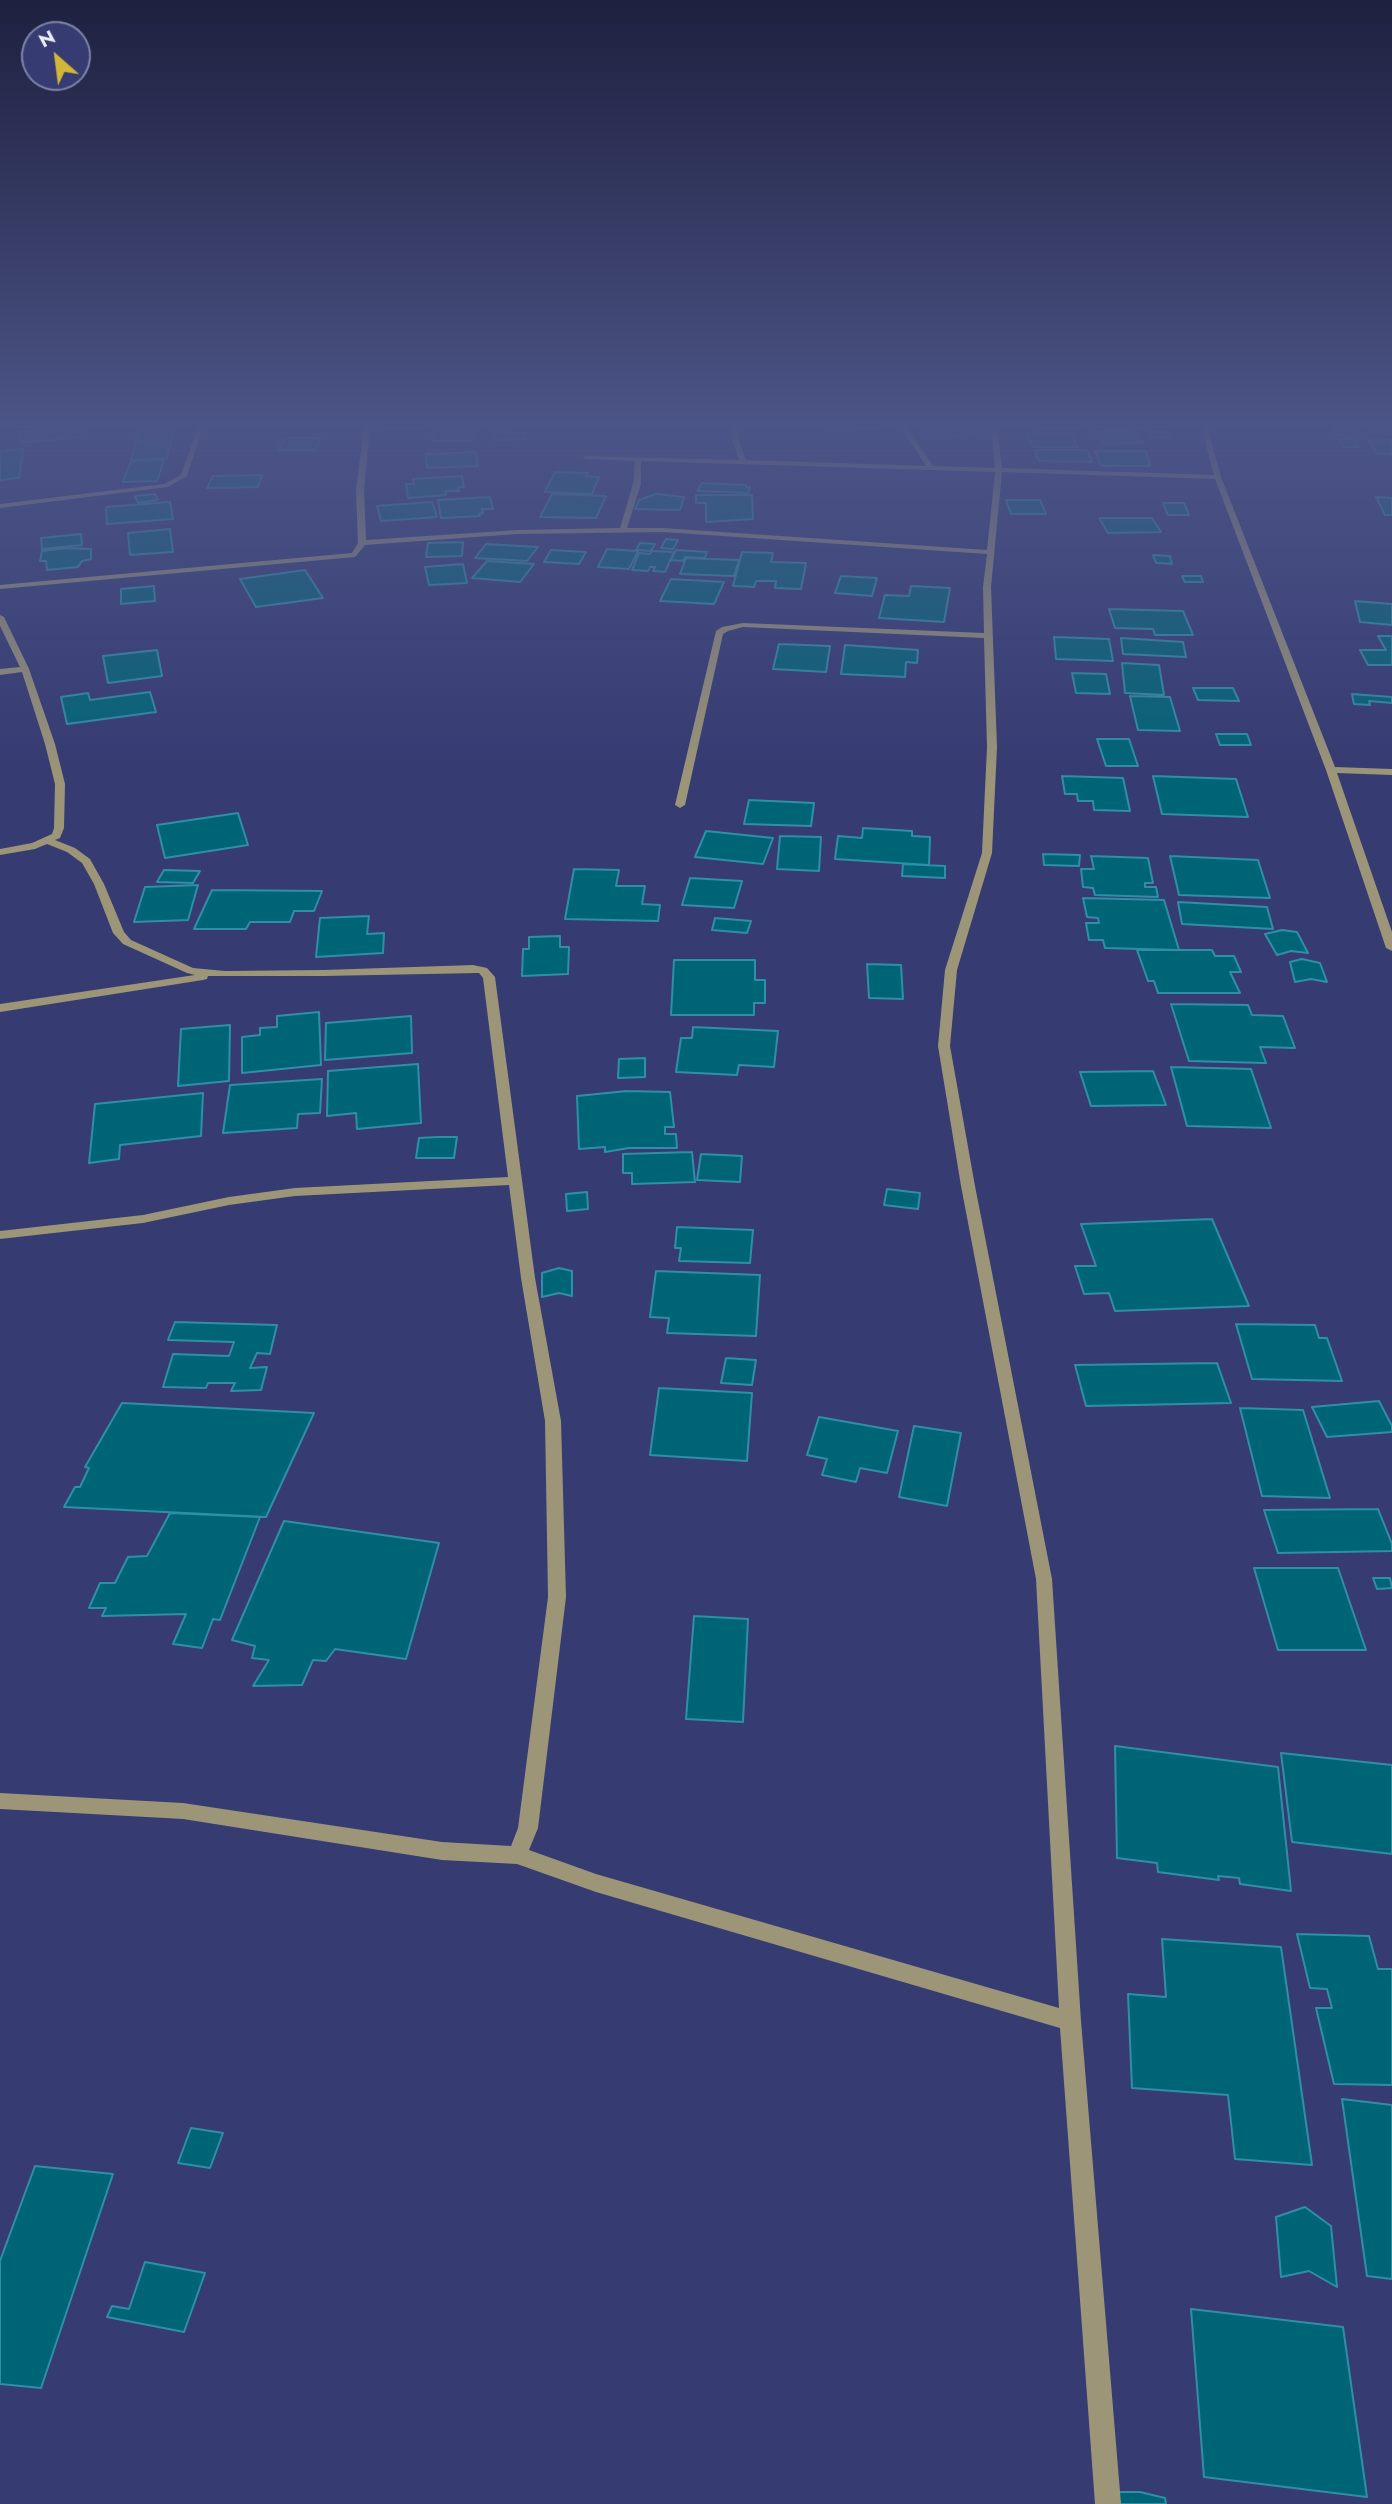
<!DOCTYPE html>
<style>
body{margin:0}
#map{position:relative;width:1392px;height:2504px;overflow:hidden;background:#363b72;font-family:Jost,sans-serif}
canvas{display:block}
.north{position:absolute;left:21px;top:21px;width:70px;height:70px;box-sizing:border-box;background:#363b72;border:2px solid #7e82a8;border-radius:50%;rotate:332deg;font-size:19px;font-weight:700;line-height:28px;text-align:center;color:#eaedfa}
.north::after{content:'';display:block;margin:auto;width:24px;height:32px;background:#d2b736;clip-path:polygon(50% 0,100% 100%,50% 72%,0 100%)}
</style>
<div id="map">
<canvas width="1392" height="2504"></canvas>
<div class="north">N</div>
</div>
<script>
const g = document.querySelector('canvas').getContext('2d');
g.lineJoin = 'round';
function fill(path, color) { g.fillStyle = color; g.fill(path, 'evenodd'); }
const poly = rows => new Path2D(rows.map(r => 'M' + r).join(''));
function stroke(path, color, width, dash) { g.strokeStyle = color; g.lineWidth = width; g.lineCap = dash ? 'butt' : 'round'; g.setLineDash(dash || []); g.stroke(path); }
const building = poly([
 [79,426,81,437,21,443,19,432,79,426],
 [385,426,421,426,420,429,384,429,385,426],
 [828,426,878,426,878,428,827,431,828,426],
 [925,426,972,426,978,435,930,436,925,426],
 [1039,426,1076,426,1077,429,1040,429,1039,426],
 [1102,426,1137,426,1140,429,1105,430,1102,426],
 [1369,426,1392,426,1392,434,1374,433,1369,426],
 [1332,427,1353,428,1359,436,1337,435,1332,427],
 [495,428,507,428,506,433,526,433,525,439,493,440,495,428],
 [174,429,167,458,131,460,139,431,174,429],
 [475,430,473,441,432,441,434,431,475,430],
 [1132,431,1143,443,1106,444,1096,432,1132,431],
 [1147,431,1167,432,1170,438,1150,438,1147,431],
 [1026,433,1070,433,1078,447,1033,447,1026,433],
 [285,438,321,438,315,450,278,450,285,438],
 [1339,439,1354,439,1359,447,1343,447,1339,439],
 [1368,439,1392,440,1392,454,1377,454,1368,439],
 [23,449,19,478,0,480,0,451,23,449],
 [1034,450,1087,450,1092,462,1039,461,1034,450],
 [1095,451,1146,451,1150,466,1101,466,1095,451],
 [476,452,478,466,427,468,426,454,476,452],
 [164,460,157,481,123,482,131,461,164,460],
 [555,472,588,473,586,476,599,477,592,494,545,492,555,472],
 [262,475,258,487,207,488,213,476,262,475],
 [462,476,464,487,458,487,459,491,445,491,446,495,408,498,406,484,414,484,413,479,462,476],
 [702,483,746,485,746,487,750,487,748,493,697,491,702,483],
 [155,494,158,500,138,503,135,496,155,494],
 [552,494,606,496,596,518,540,517,552,494],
 [656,494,684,497,680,510,635,509,639,500,656,494],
 [696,495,752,495,753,519,706,522,706,503,696,503,696,495],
 [490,497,493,509,482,509,483,513,479,514,480,516,441,518,438,500,490,497],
 [1376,497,1392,498,1392,515,1385,515,1376,497],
 [1006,500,1040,500,1046,514,1011,514,1006,500],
 [170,502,173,519,107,524,106,507,170,502],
 [432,502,437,517,381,521,377,506,432,502],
 [1163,503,1184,503,1189,515,1168,515,1163,503],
 [1099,518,1152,518,1161,532,1108,533,1099,518],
 [170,529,173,552,130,555,128,533,170,529],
 [81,534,82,545,42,549,41,538,81,534],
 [666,539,678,540,673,549,661,548,666,539],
 [463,542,462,556,426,557,428,543,463,542],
 [640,543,655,544,651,551,636,550,640,543],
 [486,544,538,547,527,561,475,558,486,544],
 [67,548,91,549,91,559,82,561,78,567,47,570,46,561,40,561,42,551,67,548],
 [607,549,638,551,629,569,598,567,607,549],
 [551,550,586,552,579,564,544,562,551,550],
 [676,550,707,552,705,558,685,557,683,561,671,560,676,550],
 [652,551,674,552,665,572,653,571,655,567,650,567,648,571,632,570,639,553,650,554,652,551],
 [742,552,773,553,771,562,806,563,801,589,775,588,776,581,756,581,754,587,733,586,742,552],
 [1153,555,1170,556,1172,564,1156,563,1153,555],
 [686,558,739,560,734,576,680,574,686,558],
 [487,561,534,564,520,582,472,578,487,561],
 [463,564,467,583,429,585,425,567,463,564],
 [305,570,323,598,256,607,240,579,305,570],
 [841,576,877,578,872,596,835,593,841,576],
 [1182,576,1201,576,1203,582,1185,582,1182,576],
 [671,579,724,582,714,604,660,601,671,579],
 [154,586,155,601,121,604,121,589,154,586],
 [911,586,950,588,944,622,879,618,885,595,909,596,911,586],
 [1355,601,1392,604,1392,625,1360,622,1355,601],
 [1109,609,1183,611,1193,635,1155,635,1153,629,1115,628,1109,609],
 [1378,636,1392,636,1392,665,1368,665,1360,650,1386,650,1378,636],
 [1054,637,1109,639,1113,661,1056,659,1054,637],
 [1121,638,1183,642,1186,657,1123,654,1121,638],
 [779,644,830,646,826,672,773,669,779,644],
 [845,645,918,650,917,663,906,662,905,677,841,674,845,645],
 [157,650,162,676,108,683,103,656,157,650],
 [1122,663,1159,665,1164,695,1125,693,1122,663],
 [1072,673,1106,674,1110,694,1076,693,1072,673],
 [1193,688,1233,688,1239,701,1198,700,1193,688],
 [150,692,156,712,67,724,61,697,88,693,90,700,150,692],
 [1352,694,1392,697,1392,703,1369,701,1370,705,1354,704,1352,694],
 [1130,696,1170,697,1180,731,1138,730,1130,696],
 [1216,734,1247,734,1251,745,1220,745,1216,734],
 [1097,739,1129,739,1138,766,1106,766,1097,739],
 [1062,776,1123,778,1130,811,1094,810,1093,801,1078,801,1077,794,1065,794,1062,776],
 [1153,776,1236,779,1248,817,1162,814,1153,776],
 [749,800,814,803,811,826,744,824,749,800],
 [238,813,248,845,165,858,157,825,238,813],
 [863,828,912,831,912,836,930,837,929,865,835,859,838,836,862,838,863,828],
 [706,831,773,838,763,864,695,857,706,831],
 [780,836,821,837,819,871,777,869,780,836],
 [1043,854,1080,855,1079,866,1044,865,1043,854],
 [1091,856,1148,858,1153,883,1145,883,1145,887,1156,887,1158,897,1095,895,1093,888,1083,887,1081,869,1094,869,1091,856],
 [1170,856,1258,860,1270,898,1179,895,1170,856],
 [903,864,945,866,945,878,902,876,903,864],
 [574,869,619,870,616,886,645,886,642,904,660,905,658,921,565,919,574,869],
 [164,870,200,871,193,883,157,882,164,870],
 [690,878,742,881,734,908,682,905,690,878],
 [198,885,188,920,134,922,145,887,198,885],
 [212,890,322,891,314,911,294,911,290,922,250,922,246,929,194,929,212,890],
 [1083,898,1164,900,1179,950,1105,948,1103,940,1089,940,1086,923,1099,923,1098,918,1087,917,1083,898],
 [1178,902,1267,907,1273,929,1182,924,1178,902],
 [369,916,367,934,384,933,383,953,316,957,320,918,369,916],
 [715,918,751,921,747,933,712,930,715,918],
 [1282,930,1297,932,1308,953,1291,951,1277,955,1265,934,1282,930],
 [560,936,560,947,569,947,568,974,522,976,523,949,529,949,529,937,560,936],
 [1137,950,1212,950,1215,956,1234,956,1241,972,1230,972,1240,993,1158,993,1154,981,1148,981,1137,950],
 [1302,959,1320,963,1327,982,1311,979,1295,982,1290,962,1302,959],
 [674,960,755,960,755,980,765,980,765,1003,754,1003,754,1015,671,1015,674,960],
 [867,964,901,965,903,999,869,998,867,964],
 [1171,1004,1248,1005,1252,1015,1283,1016,1295,1048,1260,1047,1266,1063,1189,1061,1171,1004],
 [319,1012,321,1065,242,1073,242,1037,260,1035,260,1028,277,1027,277,1016,319,1012],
 [411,1016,412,1053,325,1060,326,1023,411,1016],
 [230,1025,229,1081,178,1086,181,1029,230,1025],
 [693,1027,778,1031,774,1067,739,1065,737,1075,676,1072,681,1038,692,1038,693,1027],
 [645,1058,645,1077,618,1078,619,1059,645,1058],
 [418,1064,421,1123,357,1129,356,1113,327,1116,328,1071,418,1064],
 [1171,1067,1251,1069,1271,1128,1187,1126,1171,1067],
 [1153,1071,1166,1105,1091,1106,1080,1072,1153,1071],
 [322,1079,320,1113,298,1114,297,1128,223,1133,230,1085,322,1079],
 [627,1091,670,1092,674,1127,665,1127,665,1134,676,1134,677,1148,629,1148,605,1152,605,1147,579,1149,577,1096,627,1091],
 [203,1093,201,1136,120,1145,119,1159,89,1163,95,1104,203,1093],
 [438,1137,457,1137,454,1158,416,1158,419,1138,438,1137],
 [692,1152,695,1182,632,1184,632,1173,623,1173,623,1154,692,1152],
 [701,1154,742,1156,740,1182,697,1180,701,1154],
 [887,1189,920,1193,918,1209,884,1205,887,1189],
 [587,1192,588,1209,567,1211,566,1194,587,1192],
 [1212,1219,1249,1306,1115,1311,1109,1293,1084,1294,1075,1266,1096,1266,1081,1224,1212,1219],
 [677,1227,753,1230,750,1263,679,1261,681,1248,675,1248,677,1227],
 [559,1268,572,1271,572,1296,559,1293,542,1297,542,1273,559,1268],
 [656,1271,760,1275,756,1336,667,1333,669,1318,650,1317,656,1271],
 [175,1322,277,1325,270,1354,257,1353,250,1368,267,1367,261,1390,231,1391,235,1383,208,1383,206,1388,163,1387,173,1354,229,1356,234,1342,168,1340,175,1322],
 [1236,1324,1315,1325,1319,1338,1327,1338,1342,1381,1252,1379,1236,1324],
 [726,1358,756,1360,752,1385,721,1383,726,1358],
 [1217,1363,1231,1403,1086,1406,1075,1365,1217,1363],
 [659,1388,752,1393,747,1461,650,1455,659,1388],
 [1379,1401,1392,1426,1392,1432,1327,1437,1312,1407,1379,1401],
 [122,1403,314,1413,266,1517,64,1507,75,1487,80,1487,89,1468,85,1467,122,1403],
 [1240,1408,1303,1410,1330,1498,1262,1496,1240,1408],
 [819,1417,898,1431,887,1473,860,1468,856,1482,822,1475,827,1459,807,1455,819,1417],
 [914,1426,961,1433,947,1506,899,1497,914,1426],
 [1378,1509,1392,1544,1392,1551,1278,1553,1264,1510,1378,1509],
 [170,1513,260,1517,220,1620,213,1619,202,1648,173,1644,186,1614,102,1616,106,1608,89,1608,100,1583,115,1583,128,1557,147,1556,170,1513],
 [284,1521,439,1543,406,1659,335,1649,326,1661,313,1660,302,1685,253,1686,269,1660,252,1658,255,1646,232,1640,284,1521],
 [1254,1568,1338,1568,1366,1650,1278,1650,1254,1568],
 [1373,1578,1390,1578,1392,1588,1377,1589,1373,1578],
 [694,1616,748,1619,743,1722,686,1719,694,1616],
 [1115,1746,1278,1767,1291,1891,1240,1884,1239,1878,1218,1876,1219,1880,1158,1872,1157,1863,1117,1858,1115,1746],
 [1281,1753,1392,1765,1392,1854,1292,1842,1281,1753],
 [1297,1934,1369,1936,1378,1969,1392,1969,1392,2085,1334,2084,1316,2008,1332,2008,1327,1989,1310,1988,1297,1934],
 [1162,1939,1281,1947,1312,2165,1235,2159,1228,2095,1132,2088,1128,1994,1166,1997,1162,1939],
 [1342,2099,1392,2105,1392,2279,1367,2276,1342,2099],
 [191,2128,223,2133,210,2168,178,2163,191,2128],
 [35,2166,113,2174,41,2388,0,2384,0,2261,35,2166],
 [1305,2207,1331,2226,1337,2287,1309,2271,1281,2277,1276,2217,1305,2207],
 [145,2262,205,2273,184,2332,107,2317,112,2306,129,2309,145,2262],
 [1191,2309,1343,2327,1367,2497,1204,2477,1191,2309],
 [1109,2492,1140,2492,1165,2498,1166,2504,1110,2504,1109,2492]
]);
fill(building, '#006477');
stroke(building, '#308fa6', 2);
fill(poly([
 [198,426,203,427,187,476,168,487,0,508,0,504,164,484,181,475,198,426],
 [364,426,370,426,364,490,366,540,517,530,620,528,633,484,635,461,585,459,583,456,739,460,732,439,732,426,738,426,738,439,746,460,926,466,900,426,906,426,933,466,995,468,991,426,997,426,1002,468,1214,475,1201,426,1207,426,1221,477,1335,767,1392,769,1392,775,1337,773,1392,932,1392,951,1386,948,1326,770,1215,479,1002,472,991,587,997,747,992,853,957,970,950,1046,975,1186,1052,1579,1081,2021,1121,2504,1095,2504,1060,2028,596,1892,517,1864,442,1860,183,1819,0,1809,0,1793,183,1803,442,1842,511,1846,518,1828,548,1597,545,1421,521,1278,509,1185,295,1196,229,1205,143,1223,0,1239,0,1231,143,1215,229,1197,295,1188,508,1177,483,978,479,973,324,976,208,976,207,979,203,980,0,1012,0,1004,195,975,187,973,123,944,113,933,94,884,82,863,67,852,47,844,35,849,0,855,0,849,32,843,52,834,54,828,55,784,45,744,22,672,0,675,0,669,20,667,0,626,0,615,4,617,29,669,55,744,65,784,64,828,60,838,55,840,75,848,90,859,104,884,124,932,131,940,193,968,225,971,324,970,473,965,487,968,495,977,535,1278,561,1421,566,1597,538,1828,529,1850,596,1874,1059,2008,1036,1579,961,1186,938,1046,945,970,982,853,987,747,984,638,743,627,728,631,723,634,685,805,680,808,675,805,716,631,722,627,743,623,984,633,983,587,987,554,663,532,517,534,365,545,355,557,0,589,0,585,352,553,358,543,356,490,364,426],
 [641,461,995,472,987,550,663,528,627,528,641,484,641,461]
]), '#9c9578');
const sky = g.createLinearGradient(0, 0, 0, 776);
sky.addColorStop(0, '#1e203f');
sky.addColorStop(0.55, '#4c5587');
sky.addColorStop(1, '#4c558700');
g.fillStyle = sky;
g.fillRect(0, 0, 1392, 776);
</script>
